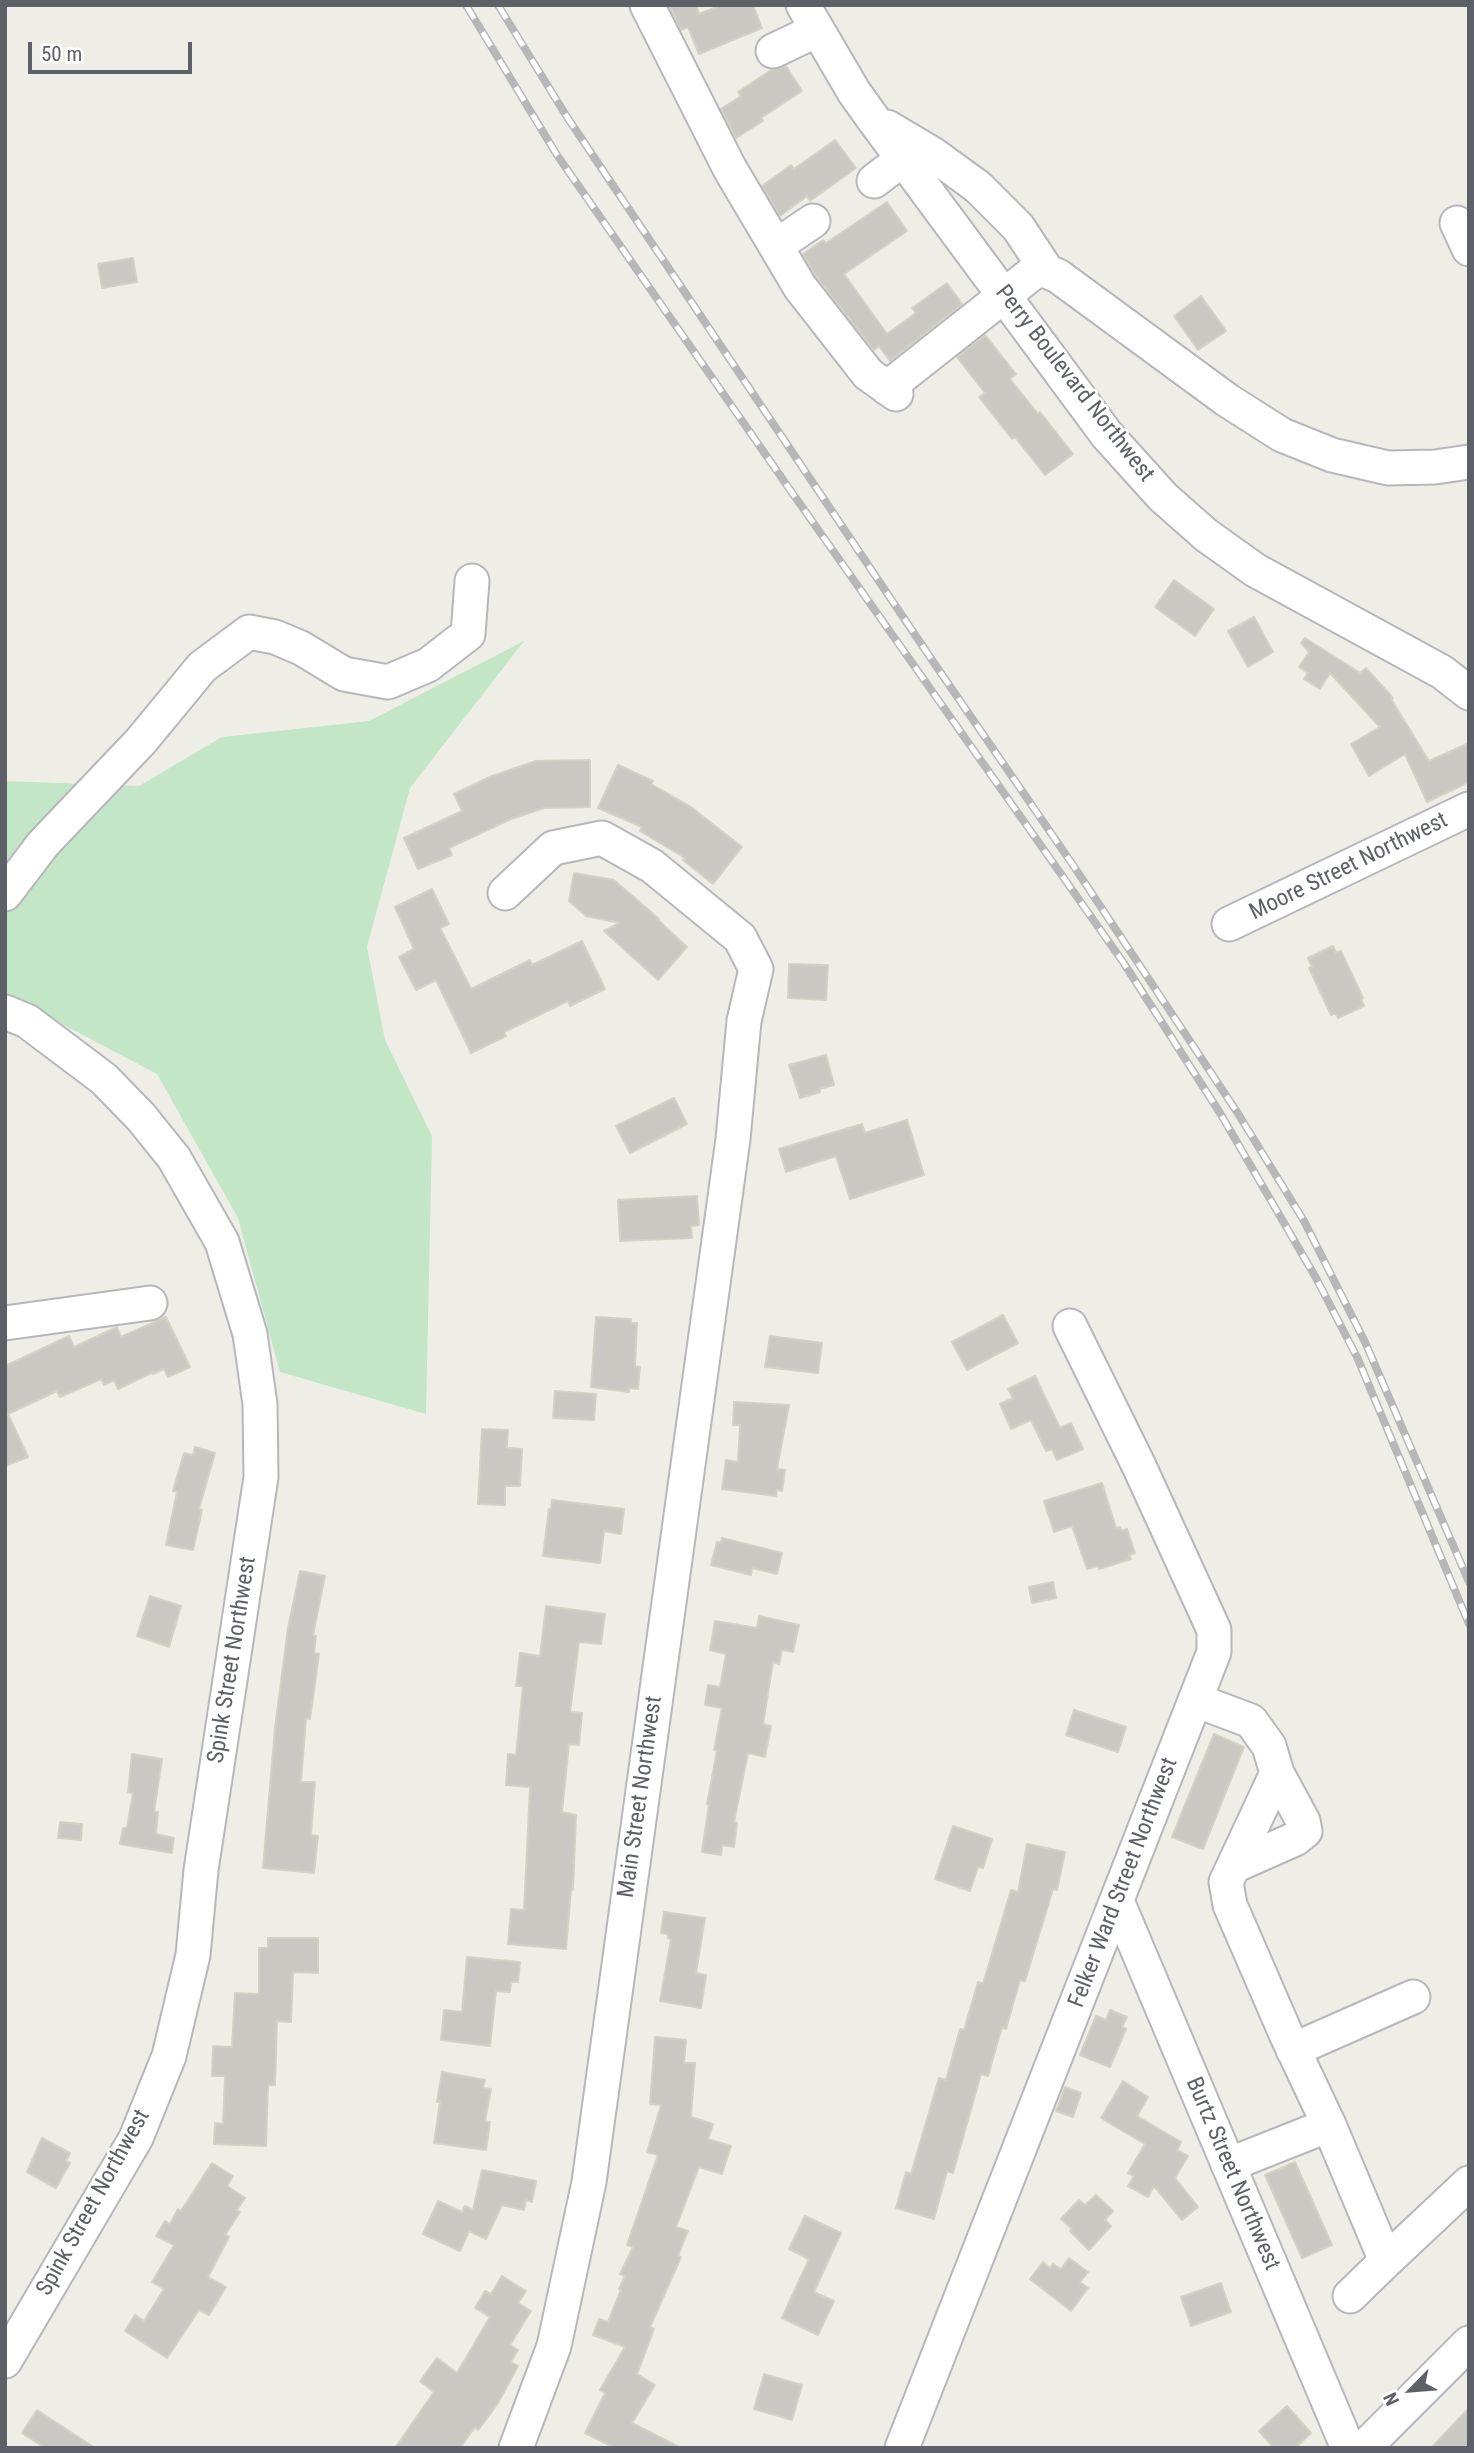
<!DOCTYPE html>
<style>
body{margin:0}
#map{position:relative;width:1474px;height:2453px;overflow:hidden;background:#efeee6;font-family:"Roboto Condensed",sans-serif}
canvas{display:block}
.frame{position:absolute;inset:0;border:7px solid #5d6066;pointer-events:none}
.north{position:absolute;left:1376px;top:2355px;width:70px;height:70px;-webkit-text-stroke:5px #fff;paint-order:stroke;rotate:245deg;font-size:19px;font-weight:700;line-height:28px;text-align:center;color:#5d6066}
.north::after{content:'';display:block;margin:auto;width:24px;height:32px;background:#5d6066;clip-path:polygon(50% 0,100% 100%,50% 72%,0 100%)}
.scale{position:absolute;left:28px;top:42px;width:164px;height:32px;box-sizing:border-box;border:4px solid #5d6066;border-top:0;padding-left:9px;font-size:21px;line-height:24px;white-space:nowrap;color:#5d6066;-webkit-text-stroke:5px #fff;paint-order:stroke}
</style>
<div id="map">
<canvas width="1474" height="2453"></canvas>
<div class="frame"></div>
<div class="north">N</div>
<div class="scale">50 m</div>
</div>
<script>
const g = document.querySelector('canvas').getContext('2d');
g.lineJoin = 'round';
function fill(path, color) { g.fillStyle = color; g.fill(path, 'evenodd'); }
const poly = rows => new Path2D(rows.map(r => 'M' + r).join(''));
function stroke(path, color, width, dash) { g.strokeStyle = color; g.lineWidth = width; g.lineCap = dash ? 'butt' : 'round'; g.setLineDash(dash || []); g.stroke(path); }
function label(font, color, halo, rows, align = 'center') {
  g.font = font + ' "Roboto Condensed",sans-serif'; g.lineWidth = 5; g.setLineDash([]); g.textBaseline = 'middle'; g.strokeStyle = halo; g.fillStyle = color; for (const [text, x, y, turn = 0] of rows) {
    g.save(); g.translate(x, y); g.rotate((+turn || 0) * Math.PI / 180); g.textAlign = isNaN(turn) ? turn : align; if (halo) g.strokeText(text, 0, 0); g.fillText(text, 0, 0); g.restore();
  }
}
fill(poly([
 [524,641,410,788,367,947,385,1040,432,1136,426,1414,280,1372,238,1218,157,1074,5,994,5,781,139,786,222,737,369,721]
]), '#c3e6c7');
const building = poly([
 [669,5,696,5,699,14,722,5,753,5,762,28,699,54,688,27,681,30,669,5],
 [786,66,802,91,761,118,763,121,736,138,721,109,741,96,738,92,771,70,786,66],
 [835,140,856,168,810,201,807,196,780,216,762,186,791,165,794,169,835,140],
 [887,202,907,231,844,274,887,334,916,313,912,308,947,283,962,304,890,361,879,346,874,350,816,276,803,254,823,240,826,243,887,202],
 [133,258,137,282,102,288,98,264,133,258],
 [1201,296,1226,331,1198,350,1174,316,1201,296],
 [985,335,1016,374,1010,379,1038,414,1040,412,1073,454,1045,475,1015,437,1012,439,979,397,985,393,957,357,985,335],
 [1174,580,1214,609,1195,636,1155,607,1174,580],
 [1254,617,1273,652,1248,667,1228,631,1254,617],
 [1305,638,1360,673,1366,668,1393,698,1391,699,1429,761,1469,743,1469,782,1427,802,1405,754,1369,776,1351,744,1380,727,1330,673,1320,689,1304,679,1308,673,1299,667,1309,652,1301,643,1305,638],
 [590,760,590,807,544,808,511,819,449,848,452,855,418,869,404,838,462,811,454,794,492,776,536,761,590,760],
 [618,765,653,781,651,784,691,807,742,847,713,884,683,860,685,858,640,831,642,827,598,808,618,765],
 [574,873,614,880,659,919,658,920,687,947,658,980,604,931,620,923,586,916,569,901,574,873],
 [432,889,449,924,440,928,471,989,530,960,532,965,582,941,605,989,570,1006,568,1001,504,1032,506,1036,471,1053,436,980,416,990,399,957,414,949,395,907,432,889],
 [1333,946,1336,953,1341,951,1363,998,1361,999,1364,1006,1338,1018,1335,1013,1331,1015,1309,968,1312,967,1308,958,1333,946],
 [789,964,828,965,826,1000,788,998,789,964],
 [826,1055,834,1085,819,1089,820,1092,800,1098,789,1065,826,1055],
 [674,1098,687,1124,630,1153,616,1126,674,1098],
 [907,1120,924,1175,850,1199,836,1156,786,1172,779,1149,862,1124,865,1133,907,1120],
 [697,1196,699,1225,691,1226,692,1238,620,1241,618,1200,697,1196],
 [1003,1315,1018,1343,967,1370,952,1342,1003,1315],
 [166,1317,190,1367,168,1377,164,1369,153,1374,153,1372,118,1389,114,1380,104,1385,101,1379,60,1397,57,1391,8,1414,28,1457,5,1466,5,1366,69,1336,74,1347,117,1327,121,1337,166,1317],
 [596,1317,631,1319,631,1323,637,1323,635,1366,640,1367,638,1389,629,1388,629,1392,591,1387,596,1317],
 [770,1336,822,1343,818,1373,765,1367,770,1336],
 [1035,1376,1060,1428,1071,1423,1083,1449,1057,1460,1052,1449,1046,1451,1031,1420,1011,1429,1000,1404,1013,1398,1008,1389,1035,1376],
 [555,1391,596,1394,594,1420,553,1418,555,1391],
 [734,1402,789,1405,777,1469,785,1470,782,1491,777,1490,776,1496,722,1489,726,1460,738,1462,740,1425,733,1425,734,1402],
 [482,1429,508,1430,507,1448,522,1449,520,1486,505,1486,505,1505,478,1504,482,1429],
 [195,1447,215,1453,199,1509,202,1510,193,1550,166,1545,177,1492,173,1491,184,1453,193,1455,195,1447],
 [1102,1483,1116,1528,1120,1527,1122,1531,1127,1529,1135,1553,1129,1555,1131,1559,1099,1569,1098,1566,1087,1569,1072,1526,1054,1532,1044,1501,1102,1483],
 [552,1500,624,1509,621,1534,604,1531,600,1563,543,1556,549,1509,551,1509,552,1500],
 [722,1538,782,1553,777,1574,752,1568,751,1575,711,1565,717,1542,721,1543,722,1538],
 [300,1571,325,1576,313,1635,316,1636,314,1653,319,1654,310,1719,306,1718,301,1782,315,1782,311,1835,318,1836,314,1873,263,1868,275,1728,288,1628,300,1571],
 [1053,1582,1056,1598,1032,1603,1029,1587,1053,1582],
 [150,1596,181,1606,169,1647,137,1636,150,1596],
 [546,1606,605,1614,601,1644,579,1642,570,1712,582,1713,579,1745,569,1744,562,1812,576,1815,573,1890,571,1890,566,1949,508,1944,511,1909,524,1910,530,1787,506,1785,508,1754,516,1755,523,1686,516,1686,520,1653,540,1656,546,1606],
 [759,1616,799,1625,793,1652,782,1650,779,1664,773,1662,763,1724,771,1726,765,1757,748,1753,734,1822,737,1823,734,1847,722,1845,721,1855,702,1852,709,1804,707,1804,717,1751,714,1750,722,1708,705,1705,708,1685,720,1687,726,1654,710,1650,715,1621,757,1628,759,1616],
 [1074,1710,1126,1727,1118,1752,1066,1735,1074,1710],
 [1214,1734,1244,1747,1203,1849,1172,1837,1214,1734],
 [132,1754,162,1759,154,1812,158,1812,156,1834,174,1838,172,1853,120,1844,123,1828,127,1828,133,1793,128,1792,132,1754],
 [60,1822,82,1824,81,1840,58,1838,60,1822],
 [953,1826,992,1839,983,1868,978,1867,970,1891,935,1879,953,1826],
 [1027,1844,1065,1852,1057,1890,1053,1889,1025,1981,1020,1980,1006,2029,1002,2027,988,2076,981,2074,953,2173,947,2171,934,2219,896,2208,906,2172,911,2174,939,2078,946,2080,960,2029,964,2030,978,1982,983,1984,1011,1890,1018,1892,1027,1844],
 [664,1912,705,1918,696,1973,706,1975,701,2008,660,2001,671,1939,668,1938,668,1934,661,1933,664,1912],
 [268,1938,318,1938,318,1973,293,1972,291,2022,277,2021,275,2085,268,2085,266,2146,214,2144,215,2123,223,2124,225,2076,212,2076,213,2046,232,2047,235,1993,259,1994,259,1948,268,1948,268,1938],
 [467,1957,520,1962,518,1982,511,1982,510,1992,496,1991,490,2046,441,2040,444,2010,462,2012,467,1957],
 [1110,2010,1127,2017,1122,2027,1126,2029,1110,2067,1080,2055,1096,2016,1106,2020,1110,2010],
 [655,2037,686,2040,684,2063,695,2063,691,2117,713,2124,708,2139,731,2146,722,2174,699,2167,676,2227,688,2231,678,2256,681,2257,650,2327,654,2329,637,2374,655,2385,632,2423,681,2448,615,2448,585,2433,605,2393,600,2390,625,2347,593,2335,599,2319,608,2322,621,2290,619,2289,625,2276,620,2274,633,2247,627,2245,658,2155,647,2152,661,2105,650,2104,655,2037],
 [442,2072,485,2080,483,2088,491,2089,485,2121,490,2122,486,2150,434,2143,440,2102,437,2102,442,2072],
 [1123,2081,1148,2097,1137,2116,1181,2142,1177,2150,1188,2156,1175,2178,1198,2207,1182,2220,1154,2186,1148,2197,1128,2186,1134,2176,1128,2173,1145,2144,1101,2118,1123,2081],
 [1065,2087,1081,2093,1073,2117,1056,2111,1065,2087],
 [42,2138,70,2153,66,2161,70,2163,56,2188,27,2172,42,2138],
 [1295,2162,1332,2245,1302,2258,1265,2175,1295,2162],
 [212,2163,233,2176,227,2186,245,2198,237,2210,240,2212,225,2235,229,2237,208,2277,226,2287,209,2315,199,2310,167,2358,125,2331,135,2315,144,2321,164,2289,152,2282,174,2245,156,2236,165,2221,170,2224,178,2209,181,2211,212,2163],
 [482,2170,536,2181,532,2202,526,2200,524,2210,502,2205,486,2239,469,2231,460,2251,423,2234,438,2201,462,2212,465,2206,473,2210,482,2170],
 [1096,2195,1113,2211,1105,2220,1111,2226,1089,2250,1070,2231,1072,2229,1061,2219,1079,2200,1085,2205,1096,2195],
 [805,2216,841,2233,814,2292,834,2301,818,2335,782,2318,809,2259,789,2249,805,2216],
 [1069,2258,1088,2272,1080,2282,1088,2288,1071,2311,1030,2279,1043,2262,1050,2268,1053,2264,1061,2269,1069,2258],
 [502,2276,526,2291,518,2303,531,2311,510,2345,518,2350,511,2362,518,2366,498,2403,485,2421,478,2430,475,2427,460,2448,395,2448,434,2392,420,2381,437,2358,457,2373,490,2317,475,2308,485,2291,491,2294,502,2276],
 [1221,2283,1231,2312,1191,2326,1181,2297,1221,2283],
 [764,2374,802,2385,792,2420,754,2409,764,2374],
 [1287,2406,1311,2433,1295,2448,1274,2448,1259,2431,1287,2406],
 [1469,2408,1469,2448,1431,2448,1469,2408],
 [37,2410,95,2448,45,2448,22,2433,37,2410]
]);
fill(building, '#cac8c3');
stroke(building, '#d4d1c4', 2);
const minor = poly([
 [647,5,730,169,800,287,868,374,896,394],
 [803,5,854,92,874,120,1107,435,1163,497,1206,535,1255,570,1442,672,1469,693],
 [773,51,817,30],
 [887,127,934,155,978,187,1018,227,1047,271],
 [874,181,903,159],
 [1457,223,1469,249],
 [776,246,813,221],
 [887,388,1039,268,1058,276,1227,400,1282,435,1332,455,1388,468,1435,467,1469,462],
 [505,893,553,848,602,838,652,866,740,938,756,969,744,1021,733,1139,589,2182,554,2346,516,2448],
 [5,894,43,844,141,741,202,667,249,632,275,637,301,648,344,674,388,682,428,665,468,634,472,581],
 [1229,924,1469,809],
 [5,1012,27,1021,104,1079,141,1117,174,1158,222,1242,250,1334,260,1404,261,1477,201,1870,193,1955,169,2056,136,2138,5,2361],
 [5,1323,150,1303],
 [1195,1700,1251,1721,1269,1746,1277,1773,1226,1882,1230,1905,1286,2034,1329,2125],
 [1234,1866,1295,1839,1305,1831,1303,1821,1277,1773],
 [1117,1901,1348,2448],
 [1293,2050,1413,1997],
 [1228,2165,1329,2125,1386,2261,1350,2296],
 [1386,2261,1469,2183],
 [902,2448,1214,1652,1214,1630,1139,1466,1070,1326],
 [1364,2448,1469,2343]
]);
stroke(minor, '#b6b7bc', 37);
stroke(minor, '#fff', 33);
const rail = poly([
 [466,5,557,155,793,494,1123,962,1220,1113,1316,1278,1357,1357,1469,1624],
 [498,5,567,117,934,663,1075,868,1237,1112,1304,1221,1365,1342,1469,1582]
]);
stroke(rail, '#b6b7b7', 8);
stroke(rail, '#fff', 5, [16]);
label('23px', '#5d6066', '#fff', [
 ["Perry Boulevard Northwest",1074,384,52],
 ["Moore Street Northwest",1349,867,-26],
 ["Spink Street Northwest",233,1660,-81],
 ["Main Street Northwest",641,1797,-82],
 ["Felker Ward Street Northwest",1124,1883,-69],
 ["Burtz Street Northwest",1232,2174,67],
 ["Spink Street Northwest",94,2203,-61]
]);
</script>
